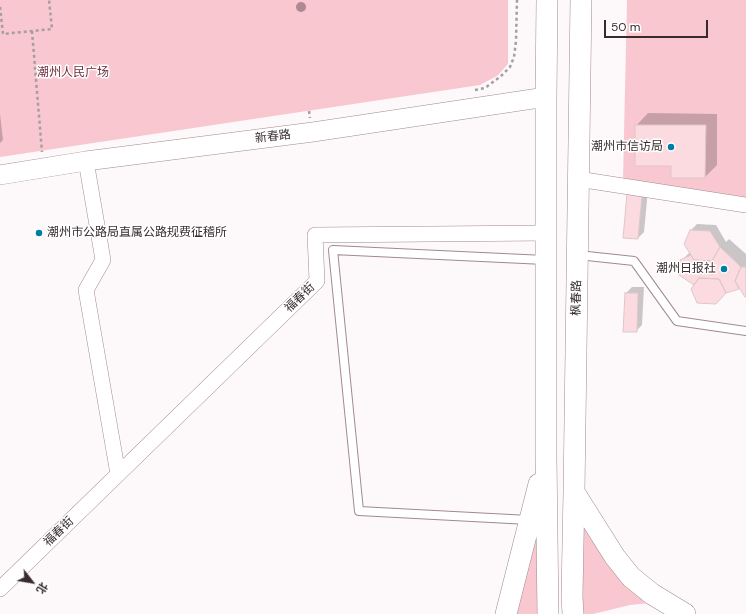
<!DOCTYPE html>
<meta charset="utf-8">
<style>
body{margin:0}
#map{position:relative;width:746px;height:614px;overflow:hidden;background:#fdf8f9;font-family:"DM Sans","Noto Sans SC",sans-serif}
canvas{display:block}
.north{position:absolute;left:12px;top:562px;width:40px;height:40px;-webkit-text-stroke:3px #fff;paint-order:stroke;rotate:121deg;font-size:11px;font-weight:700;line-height:16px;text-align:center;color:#362c2e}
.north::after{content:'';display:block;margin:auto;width:14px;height:18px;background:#362c2e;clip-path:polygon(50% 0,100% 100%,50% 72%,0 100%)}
.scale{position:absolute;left:604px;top:20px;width:104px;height:18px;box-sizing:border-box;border:2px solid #362c2e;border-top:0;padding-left:5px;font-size:12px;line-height:14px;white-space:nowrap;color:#362c2e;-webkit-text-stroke:3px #fff;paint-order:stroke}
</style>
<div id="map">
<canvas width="746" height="614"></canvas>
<div class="north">北</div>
<div class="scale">50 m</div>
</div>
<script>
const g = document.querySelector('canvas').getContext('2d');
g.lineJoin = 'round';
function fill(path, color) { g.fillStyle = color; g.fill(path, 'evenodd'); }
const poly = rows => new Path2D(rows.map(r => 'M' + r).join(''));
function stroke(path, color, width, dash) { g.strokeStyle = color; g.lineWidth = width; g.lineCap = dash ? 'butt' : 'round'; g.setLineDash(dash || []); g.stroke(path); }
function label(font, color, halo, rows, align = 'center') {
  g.font = font + ' "DM Sans","Noto Sans SC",sans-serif'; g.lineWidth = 3; g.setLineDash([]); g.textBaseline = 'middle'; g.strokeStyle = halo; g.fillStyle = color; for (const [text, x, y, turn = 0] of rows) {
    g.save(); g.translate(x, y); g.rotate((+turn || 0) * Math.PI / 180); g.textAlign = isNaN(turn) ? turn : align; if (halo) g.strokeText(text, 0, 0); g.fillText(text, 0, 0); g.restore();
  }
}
fill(poly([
 [0,0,508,0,508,64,497,76,480,85,0,157],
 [627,0,746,0,746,198,623,180],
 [539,509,542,614,513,614],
 [583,516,650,603,630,605,593,614,584,614,581,612]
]), '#f9c7d0');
fill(poly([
 [648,113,717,114,717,165,705,177,672,165,636,126],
 [0,114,3,140,0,143],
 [648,190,644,232,638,238,628,195],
 [697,224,716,225,726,242,729,239,746,254,746,296,740,287,726,291,698,281,681,261,690,252,691,230],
 [632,287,644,287,642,325,636,331,626,293]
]), '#0003');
const building = poly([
 [635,125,706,125,705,178,671,178,671,166,635,166,635,125],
 [627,194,642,196,638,239,623,238,627,194],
 [690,230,710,231,720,247,712,261,694,260,684,244,690,230],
 [720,247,741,267,735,281,739,289,726,293,719,279,699,278,694,285,679,275,680,260,691,255,694,260,712,261,720,247],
 [741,267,746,267,746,297,745,297,735,281,741,267],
 [699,278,719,279,726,293,716,304,697,303,691,289,699,278],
 [625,293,638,293,637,332,623,332,625,293]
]);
fill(building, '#fbdbe0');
stroke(building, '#dec6ca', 1);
const service = poly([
 [578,255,634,261,677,321,746,331],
 [529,520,359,511,333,250,545,260]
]);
const minor = poly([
 [86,161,103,260,86,290,118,474],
 [578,179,746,205],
 [0,589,317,281,315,235,546,233]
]);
const tertiary = poly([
 [0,175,86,161,313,132,546,97]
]);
const secondary = poly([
 [547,0,546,97,546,458,548,614],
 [574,492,615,557,631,577,652,594,685,614],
 [506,614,539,484],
 [573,614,572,596,574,492,581,0]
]);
stroke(service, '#a08a8e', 10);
stroke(minor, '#a08a8e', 16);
stroke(tertiary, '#a08a8e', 20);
stroke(secondary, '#a08a8e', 22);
stroke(poly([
 [0,7,3,34,52,29,49,0],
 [32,31,42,152],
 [475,90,485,88,501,76,510,67,514,57,516,41,517,0],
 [309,111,310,118]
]), '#a69ea0', 2.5, [3, 3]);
stroke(service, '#fff', 8);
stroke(minor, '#fff', 15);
stroke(tertiary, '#fff', 19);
stroke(secondary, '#fff', 21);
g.fillStyle = '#ae8993';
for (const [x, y] of [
 [301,7]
]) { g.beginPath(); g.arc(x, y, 5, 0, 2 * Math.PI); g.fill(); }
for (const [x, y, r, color] of [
 [671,147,4,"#017da4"],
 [39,233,4,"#017da4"],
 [724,269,4,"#017da4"]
]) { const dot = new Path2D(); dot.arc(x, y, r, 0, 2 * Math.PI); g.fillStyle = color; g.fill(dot); stroke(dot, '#fff', 1.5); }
label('12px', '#6d2f3f', '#fff', [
 ["潮州人民广场",73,73]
]);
label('12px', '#362c2e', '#fff', [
 ["新春路",273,137,-7],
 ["福春街",300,298,-44],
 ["枫春路",577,298,-89],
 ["福春街",59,532,-44]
]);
label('12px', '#362c2e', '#fff', [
 ["潮州市信访局",663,147],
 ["潮州市公路局直属公路规费征稽所",47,233,"left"],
 ["潮州日报社",716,269]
], 'right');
</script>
